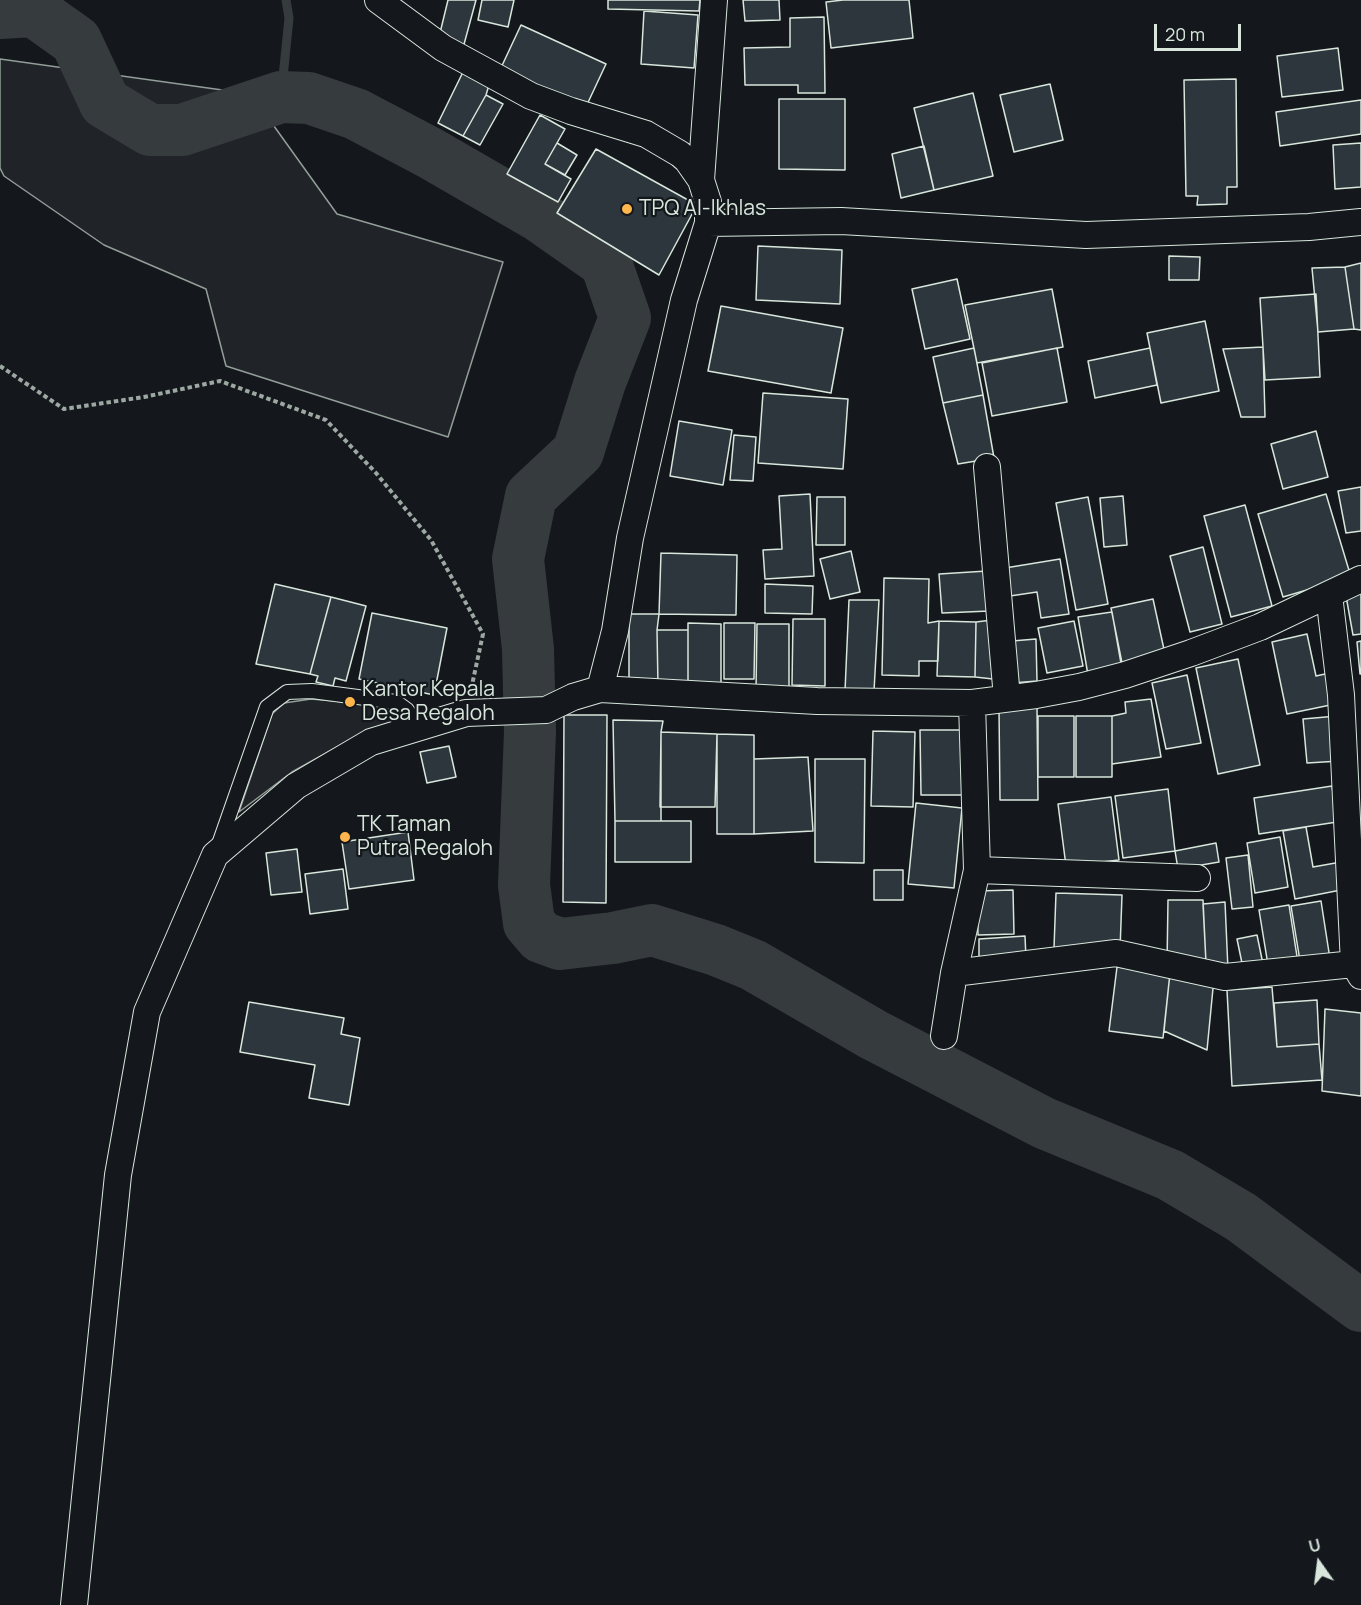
<!DOCTYPE html>
<style>
body{margin:0}
#map{position:relative;width:1361px;height:1605px;overflow:hidden;background:#14181c;font-family:Manrope,sans-serif}
canvas{display:block}
.north{position:absolute;left:1289px;top:1533px;width:60px;height:60px;-webkit-text-stroke:4px #14181c;paint-order:stroke;rotate:346deg;font-size:16px;font-weight:700;line-height:24px;text-align:center;color:#d8e6dc}
.north::after{content:'';display:block;margin:auto;width:21px;height:27px;background:#d8e6dc;clip-path:polygon(50% 0,100% 100%,50% 72%,0 100%)}
.scale{position:absolute;left:1154px;top:24px;width:87px;height:27px;box-sizing:border-box;border:3px solid #d8e6dc;border-top:0;padding-left:8px;font-size:18px;line-height:21px;white-space:nowrap;color:#d8e6dc;-webkit-text-stroke:4px #14181c;paint-order:stroke}
</style>
<div id="map">
<canvas width="1361" height="1605"></canvas>
<div class="north">U</div>
<div class="scale">20 m</div>
</div>
<script>
const g = document.querySelector('canvas').getContext('2d');
g.lineJoin = 'round';
function fill(path, color) { g.fillStyle = color; g.fill(path, 'evenodd'); }
const poly = rows => new Path2D(rows.map(r => 'M' + r).join(''));
function stroke(path, color, width, dash) { g.strokeStyle = color; g.lineWidth = width; g.lineCap = dash ? 'butt' : 'round'; g.setLineDash(dash || []); g.stroke(path); }
function label(font, color, halo, rows, align = 'center') {
  g.font = font + ' Manrope,sans-serif'; g.lineWidth = 4.5; g.setLineDash([]); g.textBaseline = 'middle'; g.strokeStyle = halo; g.fillStyle = color; for (const [text, x, y, turn = 0] of rows) {
    g.save(); g.translate(x, y); g.rotate((+turn || 0) * Math.PI / 180); g.textAlign = isNaN(turn) ? turn : align; if (halo) g.strokeText(text, 0, 0); g.fillText(text, 0, 0); g.restore();
  }
}
const green = poly([
 [0,59,251,94,337,214,503,262,448,437,226,366,206,289,104,245,4,176,0,168,0,59],
 [311,699,392,706,401,720,357,736,292,772,239,812,272,714,284,703,311,699]
]);
fill(green, '#202428');
stroke(green, '#939e99', 1.5);
stroke(poly([
 [281,97,289,18,286,0]
]), '#363b3e', 9);
stroke(poly([
 [0,13,34,11,76,41,105,103,150,130,182,130,281,97,309,98,356,114,430,153,539,216,606,263,625,318,600,382,578,452,531,496,518,559,528,649,530,732,524,885,529,923,541,937,560,944,613,938,652,930,716,950,753,965,874,1035,1044,1123,1170,1175,1241,1217,1361,1306]
]), '#363b3e', 52);
const building = poly([
 [448,0,476,0,463,48,440,33,448,0],
 [482,0,514,0,508,27,478,20,482,0],
 [608,0,700,0,699,11,608,9,608,0],
 [743,0,779,0,780,20,745,21,743,0],
 [843,0,909,0,913,38,831,48,826,2,843,0],
 [644,11,698,15,694,68,641,64,644,11],
 [824,17,825,93,798,93,798,85,745,85,744,48,790,47,790,18,824,17],
 [521,25,606,64,584,111,499,72,521,25],
 [1338,48,1343,90,1282,97,1277,56,1338,48],
 [463,72,489,85,486,95,463,136,438,123,463,72],
 [1236,79,1237,187,1227,187,1227,204,1197,205,1198,196,1186,196,1184,80,1236,79],
 [1050,84,1063,140,1014,152,1000,95,1050,84],
 [973,93,993,176,934,190,914,108,973,93],
 [486,95,503,104,480,145,463,136,486,95],
 [779,99,845,99,845,170,779,169,779,99],
 [1361,100,1361,134,1280,146,1276,112,1361,100],
 [540,115,565,129,545,164,571,179,558,202,507,174,540,115],
 [557,143,577,155,565,175,545,164,557,143],
 [1361,143,1361,187,1335,189,1333,145,1361,143],
 [924,146,934,190,901,198,892,154,924,146],
 [596,149,697,205,659,275,557,213,596,149],
 [758,246,842,250,840,304,756,300,758,246],
 [1169,256,1200,257,1199,280,1169,280,1169,256],
 [1361,263,1361,330,1354,329,1345,267,1361,263],
 [1345,267,1354,329,1318,332,1312,268,1345,267],
 [957,279,970,339,925,349,912,289,957,279],
 [1052,289,1063,347,977,363,965,305,1052,289],
 [1316,294,1320,377,1265,380,1260,298,1316,294],
 [721,306,843,328,831,393,708,371,721,306],
 [1205,321,1219,391,1161,403,1147,333,1205,321],
 [1263,347,1265,417,1241,417,1223,349,1263,347],
 [974,348,983,395,943,403,933,357,974,348],
 [1057,348,1067,402,992,416,982,363,1057,348],
 [1150,348,1157,385,1095,398,1088,361,1150,348],
 [763,393,848,399,843,469,758,463,763,393],
 [983,395,994,458,958,464,943,403,983,395],
 [679,421,732,430,723,485,670,476,679,421],
 [1316,431,1328,477,1283,489,1271,444,1316,431],
 [734,435,756,437,753,481,730,480,734,435],
 [1361,487,1361,531,1346,533,1338,491,1361,487],
 [810,494,814,576,765,579,763,550,782,549,779,496,810,494],
 [1326,494,1351,577,1283,597,1258,514,1326,494],
 [1123,496,1127,545,1104,547,1100,498,1123,496],
 [817,497,845,497,845,545,816,545,817,497],
 [1088,497,1108,604,1076,610,1056,503,1088,497],
 [1245,505,1272,606,1231,617,1204,516,1245,505],
 [1203,547,1222,624,1190,632,1170,556,1203,547],
 [851,551,860,592,830,599,820,559,851,551],
 [661,553,737,555,736,615,659,614,661,553],
 [1060,559,1069,614,1041,618,1037,592,1010,596,1005,568,1060,559],
 [987,571,990,611,942,613,939,574,987,571],
 [884,578,929,579,928,623,939,621,938,661,919,661,919,676,882,675,884,578],
 [275,584,331,597,310,674,256,664,275,584],
 [765,584,813,586,812,614,765,613,765,584],
 [1361,593,1361,634,1353,635,1346,596,1361,593],
 [331,597,366,606,346,681,335,678,333,686,316,682,318,676,310,674,331,597],
 [1153,599,1165,654,1122,663,1111,608,1153,599],
 [849,600,879,600,874,691,845,691,849,600],
 [1112,612,1122,669,1088,675,1078,617,1112,612],
 [372,613,447,628,434,695,359,679,372,613],
 [629,614,659,614,657,630,658,686,629,685,629,614],
 [793,619,825,619,825,686,792,685,793,619],
 [992,620,1002,680,975,677,976,622,992,620],
 [939,621,976,622,975,677,937,676,939,621],
 [1074,621,1083,666,1047,673,1038,628,1074,621],
 [688,623,721,624,721,690,688,685,688,623],
 [724,623,755,623,754,679,724,679,724,623],
 [757,624,789,624,789,691,756,691,757,624],
 [657,630,688,630,688,685,658,686,657,630],
 [1307,634,1316,676,1334,672,1340,703,1287,714,1272,642,1307,634],
 [1036,639,1037,681,1013,683,1012,641,1036,639],
 [1361,641,1361,674,1360,674,1357,642,1361,641],
 [1238,659,1260,765,1218,774,1196,668,1238,659],
 [1187,675,1201,743,1166,749,1152,683,1187,675],
 [1151,699,1161,757,1112,764,1112,716,1126,713,1125,702,1151,699],
 [1037,708,1038,800,1000,800,999,709,1037,708],
 [564,715,607,715,606,903,563,902,564,715],
 [1038,716,1074,716,1074,777,1038,777,1038,716],
 [1076,716,1112,716,1112,777,1076,777,1076,716],
 [1337,716,1340,761,1307,763,1303,719,1337,716],
 [613,720,663,721,661,732,661,821,615,821,613,720],
 [920,730,966,730,966,795,921,795,920,730],
 [873,731,915,732,913,807,871,806,873,731],
 [661,732,717,734,715,807,660,807,661,732],
 [717,734,754,735,754,834,717,834,717,734],
 [449,746,456,777,427,783,420,752,449,746],
 [808,757,813,831,754,834,754,759,808,757],
 [815,759,865,759,864,863,815,862,815,759],
 [1332,786,1337,822,1259,834,1254,798,1332,786],
 [1168,789,1175,851,1123,858,1115,796,1168,789],
 [1111,797,1119,860,1066,866,1058,804,1111,797],
 [916,803,962,808,954,888,908,884,916,803],
 [615,821,691,821,691,862,615,862,615,821],
 [1306,827,1313,867,1341,862,1346,889,1295,899,1283,831,1306,827],
 [408,832,414,880,349,889,342,842,408,832],
 [1280,837,1288,887,1255,893,1247,843,1280,837],
 [1216,843,1219,862,1178,869,1175,851,1216,843],
 [297,849,302,892,271,895,266,853,297,849],
 [1248,855,1253,907,1232,909,1226,858,1248,855],
 [343,869,348,909,310,914,305,874,343,869],
 [874,870,903,870,903,900,874,900,874,870],
 [1013,890,1014,934,978,935,977,891,1013,890],
 [1056,893,1122,895,1120,950,1054,948,1056,893],
 [1168,900,1203,900,1206,963,1167,964,1168,900],
 [1321,901,1330,959,1300,961,1291,906,1321,901],
 [1225,902,1228,970,1206,963,1203,904,1225,902],
 [1289,905,1298,963,1268,965,1259,910,1289,905],
 [1257,935,1263,964,1243,968,1237,939,1257,935],
 [1025,936,1026,959,979,962,979,939,1025,936],
 [1117,967,1170,973,1163,1038,1109,1031,1117,967],
 [1170,973,1214,978,1207,1050,1164,1031,1170,973],
 [1272,987,1277,1047,1319,1044,1322,1080,1232,1086,1227,990,1272,987],
 [1317,1000,1319,1044,1277,1047,1274,1003,1317,1000],
 [249,1002,344,1018,341,1034,360,1038,349,1105,309,1098,315,1065,240,1052,249,1002],
 [1325,1009,1361,1013,1361,1096,1322,1091,1325,1009]
]);
fill(building, '#2c363c');
stroke(building, '#d8e6dc', 1.5);
const lane = poly([
 [218,847,267,707,287,692,312,691,396,702,407,710,419,727]
]);
const street = poly([
 [701,180,714,0],
 [708,223,841,221,1086,235,1309,227,1361,222],
 [987,467,1007,698],
 [1329,595,1341,695,1354,964,1361,976],
 [600,689,817,701,972,703,1036,695,1079,687,1125,675,1191,653,1260,627,1361,579],
 [977,870,1197,878],
 [954,973,1116,953,1225,977,1354,964],
 [944,1036,954,973,977,870,972,703],
 [74,1605,118,1175,147,1012,215,855,296,786,371,742,466,713,546,710,573,697,600,689,615,631,630,538,684,300,708,223,708,202,701,180,687,160,680,154,646,134,571,111,531,96,443,48,378,0]
]);
stroke(lane, '#d8e6dc', 16);
stroke(street, '#d8e6dc', 28);
stroke(poly([
 [0,366,64,409,144,397,220,381,326,420,376,473,431,540,483,634,472,685]
]), '#9da8a2', 4, [4.5, 3]);
stroke(lane, '#14181c', 14);
stroke(street, '#14181c', 26);
for (const [x, y, r, color] of [
 [627,209,6,"#ffb74d"],
 [350,702,6,"#ffb74d"],
 [345,837,6,"#ffb74d"]
]) { const dot = new Path2D(); dot.arc(x, y, r, 0, 2 * Math.PI); g.fillStyle = color; g.fill(dot); stroke(dot, '#14181c', 2); }
label('21px', '#d8e6dc', '#14181c', [
 ["TPQ Al-Ikhlas",639,209],
 ["Kantor Kepala",362,690],
 ["Desa Regaloh",362,714],
 ["TK Taman",357,825],
 ["Putra Regaloh",357,849]
], 'left');
</script>
